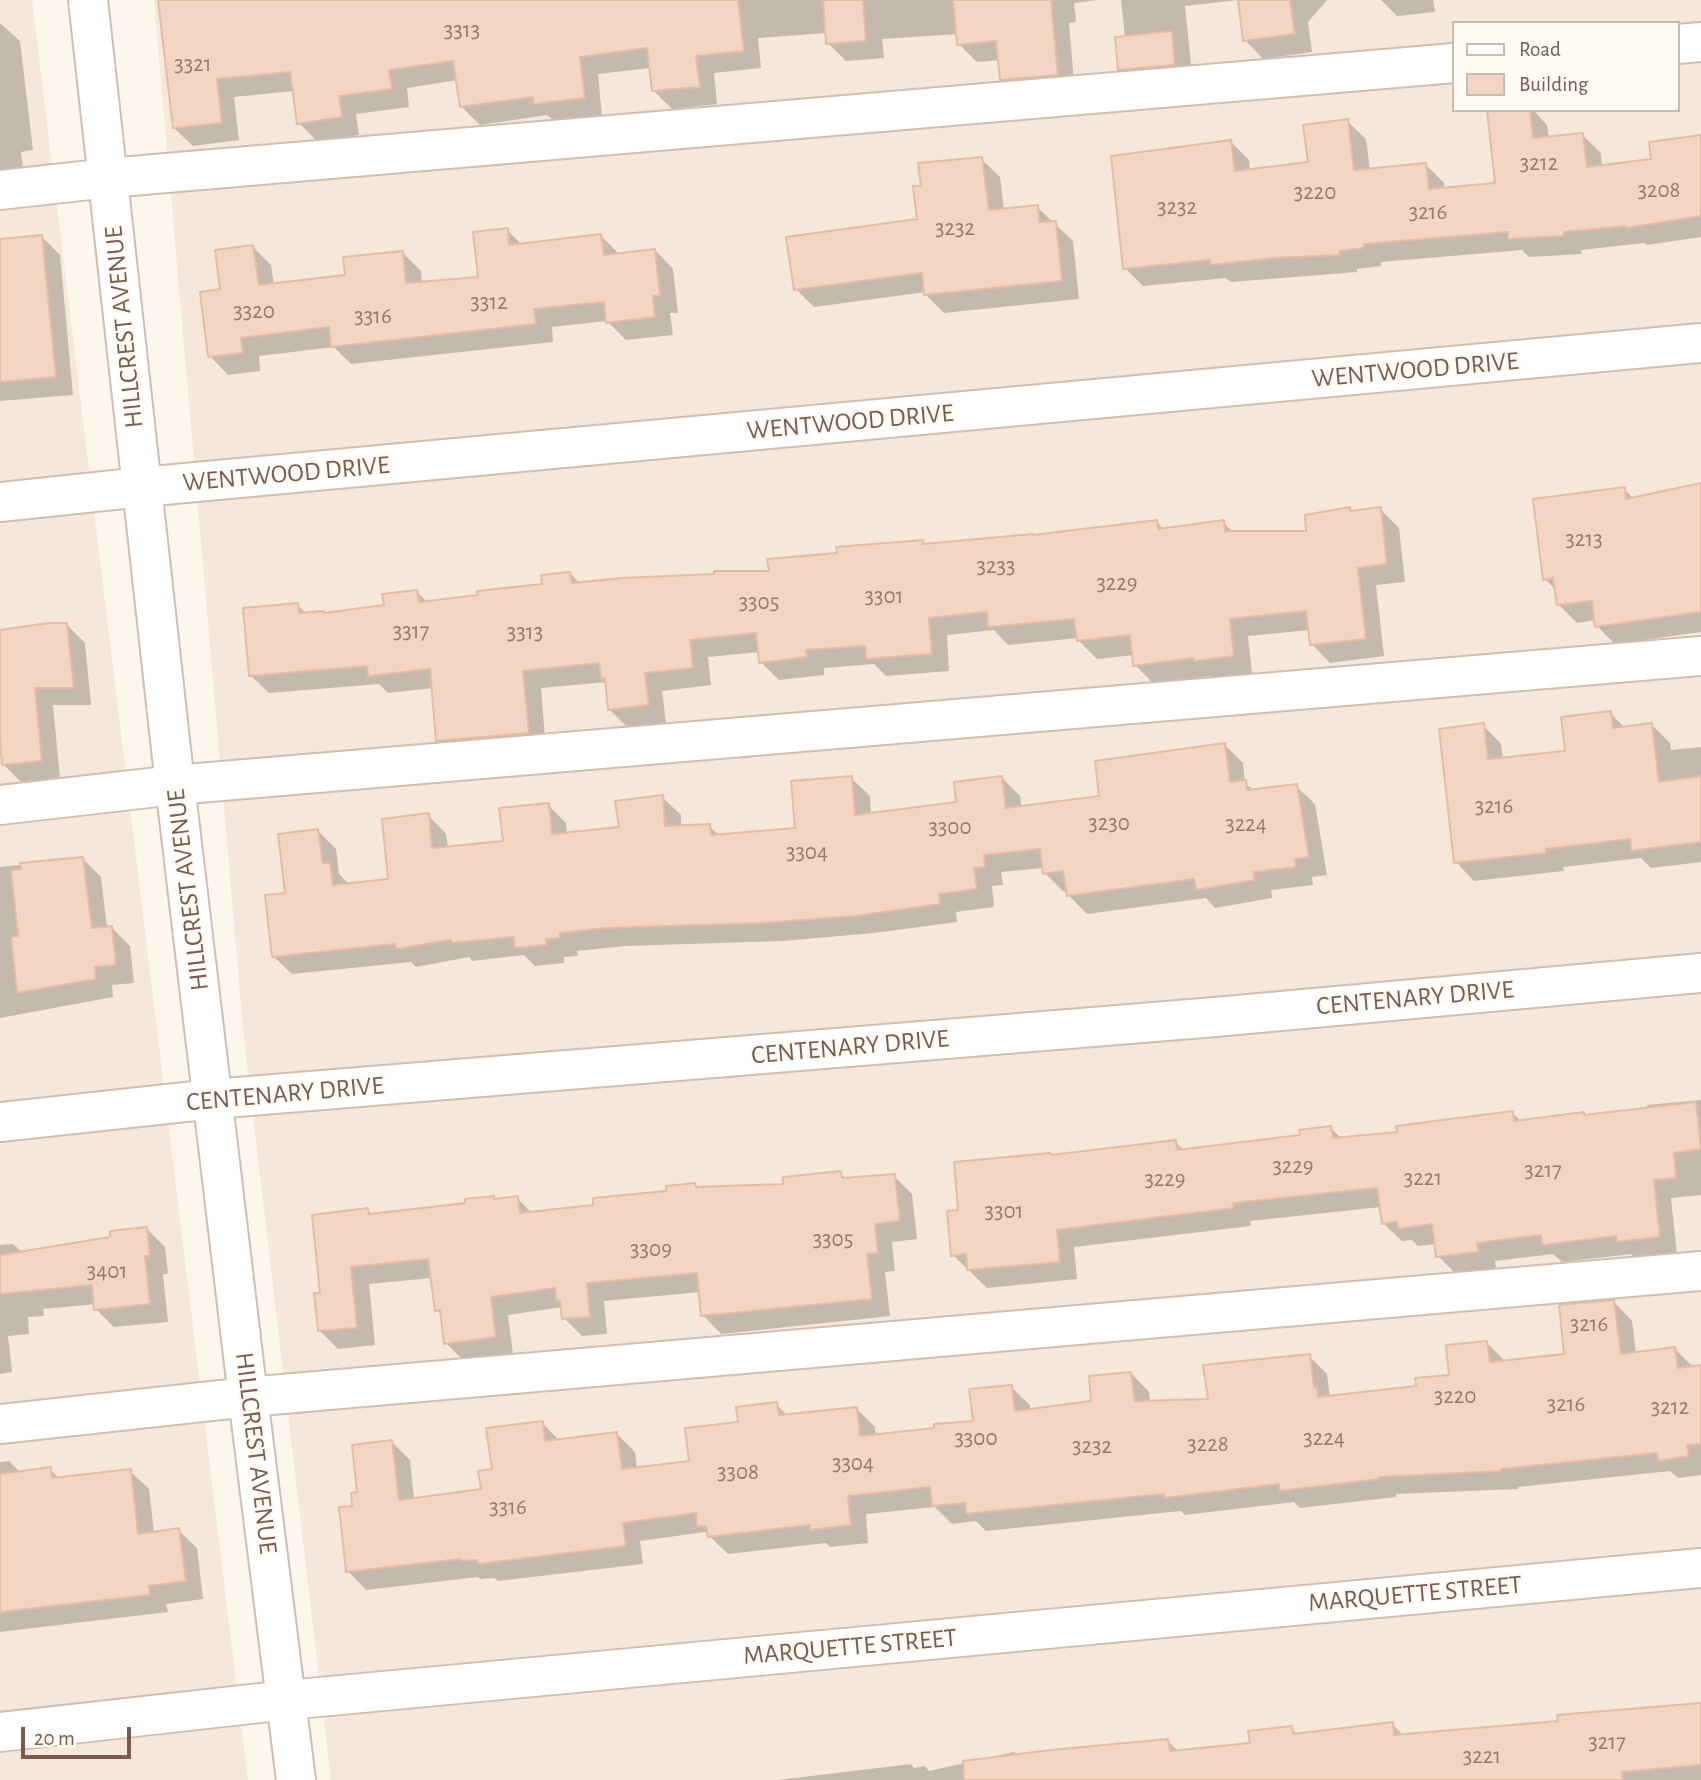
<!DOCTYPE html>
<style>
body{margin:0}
#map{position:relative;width:1701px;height:1780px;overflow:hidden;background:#fdf6ec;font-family:"Alegreya Sans",sans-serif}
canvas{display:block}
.legend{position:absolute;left:1452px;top:21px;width:228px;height:91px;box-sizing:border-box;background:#fffaf3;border:2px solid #cabbb1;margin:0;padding:9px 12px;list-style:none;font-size:21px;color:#7a5c4d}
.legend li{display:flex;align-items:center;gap:14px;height:35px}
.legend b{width:35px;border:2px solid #cabbb1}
.scale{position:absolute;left:21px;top:1727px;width:110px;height:32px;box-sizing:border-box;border:4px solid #7a5c4d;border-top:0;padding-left:9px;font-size:21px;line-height:24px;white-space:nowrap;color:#7a5c4d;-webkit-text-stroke:5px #fffaf3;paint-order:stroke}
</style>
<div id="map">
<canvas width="1701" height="1780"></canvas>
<ul class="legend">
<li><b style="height:9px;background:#fff"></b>Road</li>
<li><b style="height:19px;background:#f3d5c3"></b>Building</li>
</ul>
<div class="scale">20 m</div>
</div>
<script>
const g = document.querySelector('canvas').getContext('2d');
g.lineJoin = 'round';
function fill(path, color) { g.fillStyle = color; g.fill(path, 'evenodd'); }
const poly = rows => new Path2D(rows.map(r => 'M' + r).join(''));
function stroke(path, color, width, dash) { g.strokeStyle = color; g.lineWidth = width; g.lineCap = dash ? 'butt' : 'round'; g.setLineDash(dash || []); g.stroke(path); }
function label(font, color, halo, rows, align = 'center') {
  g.font = font + ' "Alegreya Sans",sans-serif'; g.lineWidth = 5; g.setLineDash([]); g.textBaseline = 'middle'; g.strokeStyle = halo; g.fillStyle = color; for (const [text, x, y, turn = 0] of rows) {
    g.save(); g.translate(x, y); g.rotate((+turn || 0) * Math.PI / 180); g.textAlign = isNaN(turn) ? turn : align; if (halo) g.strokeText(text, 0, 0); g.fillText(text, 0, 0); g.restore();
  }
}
fill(poly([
 [0,0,32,0,248,1780,0,1780],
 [154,0,1701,0,1701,1780,331,1780,244,1039],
 [1454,23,1678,23,1678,110,1454,110]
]), '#f5e8da');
fill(poly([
 [159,0,1098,0,1074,3,1076,22,1069,23,1075,93,1020,97,1002,79,1000,60,977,62,959,44,958,34,882,39,884,58,846,61,828,43,827,33,758,38,761,68,714,73,717,104,672,109,654,91,651,68,598,74,602,116,554,121,547,115,480,125,462,107,458,80,407,88,409,107,356,114,359,135,317,141,299,123,294,91,234,97,239,140,193,146,174,128],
 [1121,0,1327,0,1308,22,1312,52,1263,59,1245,40,1239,0,1185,6,1193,83,1138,87,1120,69,1125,37],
 [1381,0,1433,0,1435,12,1397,16],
 [0,23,20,41,33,150,21,152,25,185,0,197],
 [1489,110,1533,110,1547,125,1549,139,1582,135,1601,153,1602,167,1653,161,1701,137,1701,237,1647,245,1645,243,1581,250,1582,254,1529,257,1522,250,1381,262,1381,266,1357,269,1357,272,1231,282,1226,278,1143,286,1125,268,1231,142,1249,160,1250,171,1310,164,1347,121,1366,139,1370,170,1426,165,1444,183,1445,190,1497,185],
 [981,159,1000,177,1004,211,1037,207,1073,241,1079,299,944,313,926,295,926,292,814,307,796,289,919,221,923,187],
 [507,230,522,245,601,236,620,255,655,250,673,269,678,313,670,313,673,335,626,340,607,321,552,327,553,342,351,364,334,347,259,356,260,371,228,375,210,356,222,291,253,247,271,265,274,285,347,277,402,252,421,271,422,284,480,279],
 [42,237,60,255,73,395,0,401,0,241],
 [1701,485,1701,632,1615,644,1597,626,1596,620,1577,623,1558,604,1557,591,1545,579,1624,489,1634,499],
 [1349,509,1353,513,1380,509,1399,528,1405,582,1376,585,1384,656,1330,663,1312,644,1310,630,1248,636,1252,674,1214,679,1211,676,1153,683,1135,665,1134,655,1097,659,1079,641,1078,638,1008,645,994,630,947,635,949,671,886,676,874,664,824,668,824,675,779,680,761,662,760,652,708,657,711,685,662,691,666,723,628,728,610,710,607,682,541,688,546,751,456,758,438,740,433,688,388,693,379,684,269,693,250,675,298,605,306,614,325,614,385,606,417,592,428,603,544,585,570,573,580,584,771,572,839,555,922,541,926,545,1157,522,1164,530,1223,522,1234,533,1308,533],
 [67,625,85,643,91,705,53,705,60,779,22,783,4,765,0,718,0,632],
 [1610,713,1625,728,1652,725,1670,743,1671,750,1701,747,1701,862,1651,868,1641,858,1563,867,1564,871,1474,881,1456,862,1483,725,1501,744,1503,759,1567,752],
 [1225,745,1243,763,1245,783,1254,791,1296,786,1315,804,1327,875,1312,877,1313,885,1271,890,1272,898,1215,908,1206,898,1087,914,1069,896,1068,891,1063,891,1045,873,1044,868,1001,872,1003,885,992,886,994,907,956,912,957,922,874,933,783,941,625,946,577,951,578,956,564,957,564,963,535,966,524,955,472,961,469,957,416,967,411,962,292,974,273,956,287,894,318,831,336,849,339,874,348,883,348,885,390,881,428,815,446,834,448,848,505,842,548,805,566,823,567,834,621,829,662,797,681,815,681,827,709,826,720,836,797,829,851,778,870,796,871,815,958,804,1002,778,1020,796,1022,808,1101,797],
 [82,858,101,877,107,928,112,928,130,946,134,983,112,985,113,997,0,1018,0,867],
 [1701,1100,1701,1195,1671,1198,1677,1255,1636,1259,1631,1254,1562,1262,1553,1254,1495,1261,1496,1269,1456,1274,1438,1256,1436,1244,1418,1246,1412,1240,1402,1241,1383,1223,1381,1207,1250,1221,1251,1226,1074,1247,1077,1279,987,1288,953,1255,960,1212,1052,1157,1175,1142,1185,1151,1302,1137,1331,1128,1342,1139,1399,1133,1512,1113,1521,1121,1583,1114,1586,1117,1648,1109,1647,1105],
 [840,1173,847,1180,894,1176,912,1194,917,1239,892,1242,895,1271,885,1272,890,1316,721,1334,703,1315,701,1292,604,1301,607,1334,582,1336,564,1318,562,1307,508,1315,513,1355,464,1361,446,1343,442,1316,437,1310,432,1278,369,1284,375,1345,338,1349,319,1330,322,1294,367,1210,373,1215,449,1207,493,1198,497,1201,517,1198,532,1213,595,1207,668,1192,695,1184,699,1189,785,1186],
 [147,1229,165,1247,168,1274,163,1274,168,1322,114,1327,96,1309,96,1304,43,1309,44,1316,28,1317,29,1334,8,1336,12,1372,0,1374,0,1245,13,1244,23,1253,112,1239],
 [1614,1302,1632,1321,1636,1354,1675,1349,1694,1368,1701,1367,1701,1475,1678,1478,1670,1471,1518,1487,1518,1489,1396,1494,1396,1497,1300,1508,1294,1502,1185,1515,1181,1511,986,1531,976,1521,952,1524,935,1507,866,1514,868,1543,830,1547,826,1543,728,1554,705,1532,640,1541,643,1564,498,1581,494,1578,480,1579,478,1577,366,1590,348,1571,354,1507,359,1494,392,1442,410,1460,414,1499,483,1491,493,1470,542,1423,560,1441,617,1434,635,1452,637,1469,691,1463,740,1423,776,1404,788,1416,856,1408,875,1427,876,1436,936,1430,975,1422,1011,1387,1030,1405,1030,1411,1093,1403,1131,1373,1149,1392,1150,1402,1209,1401,1309,1356,1327,1374,1330,1398,1418,1388,1451,1377,1487,1343,1505,1361,1566,1356],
 [0,1456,0,1462,9,1461,21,1473,50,1469,60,1479,130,1471,149,1489,154,1533,178,1530,197,1548,203,1599,166,1604,168,1612,0,1632],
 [1701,1703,1701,1780,778,1780,911,1764,914,1768,925,1766,929,1771,1014,1752,1019,1756,1168,1741,1179,1752,1252,1744,1291,1728,1298,1735,1392,1724,1404,1736,1560,1723]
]), '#0003');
const building = poly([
 [158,0,738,0,744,51,696,56,700,87,652,91,647,48,580,57,585,98,534,104,533,97,460,107,453,61,389,70,392,89,339,96,342,117,297,124,290,72,217,79,222,123,173,128,158,0],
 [823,0,863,0,866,41,826,44,823,0],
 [953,0,1051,0,1058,75,1000,80,996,41,957,45,953,0],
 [1238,0,1290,0,1295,34,1243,41,1238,0],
 [1172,31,1175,65,1118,70,1115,37,1172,31],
 [1487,110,1530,110,1533,138,1583,133,1587,167,1651,159,1649,142,1701,135,1701,216,1627,228,1626,226,1564,232,1564,236,1508,239,1508,232,1364,244,1364,248,1340,251,1340,255,1275,258,1211,265,1210,260,1123,269,1111,156,1231,140,1235,171,1308,162,1303,125,1348,119,1354,170,1426,163,1429,189,1495,183,1487,110],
 [982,157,989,210,1038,205,1039,222,1056,221,1062,281,924,295,922,273,794,290,786,237,917,219,913,186,921,186,918,163,982,157],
 [508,228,509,245,601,234,604,255,655,249,660,295,653,296,655,317,606,323,604,302,534,309,536,324,331,347,329,327,241,338,243,353,208,357,200,292,220,289,215,250,253,245,259,285,345,275,343,257,403,251,406,283,478,277,473,232,508,228],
 [42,235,56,377,0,382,0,239,42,235],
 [1701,483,1701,612,1595,627,1592,601,1557,605,1553,578,1543,580,1533,499,1625,487,1626,499,1701,483],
 [1350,507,1350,511,1381,507,1387,564,1358,568,1366,639,1310,645,1306,611,1230,619,1234,656,1194,661,1193,658,1133,666,1130,635,1077,641,1074,619,988,627,987,612,929,618,932,654,866,659,865,646,806,650,807,657,759,663,756,633,690,640,693,668,645,673,649,705,608,710,605,678,601,679,599,663,523,671,529,733,436,741,430,669,368,676,367,666,249,676,243,608,298,603,299,613,323,611,324,613,384,605,382,594,417,590,419,602,478,595,477,591,542,584,541,575,570,572,572,583,622,578,714,574,714,571,769,571,767,559,837,553,836,547,923,540,923,544,1033,534,1033,535,1157,520,1158,529,1224,520,1225,531,1306,531,1305,515,1350,507],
 [49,623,67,623,74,688,35,688,42,761,2,765,0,741,0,630,49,623],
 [1611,711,1613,728,1652,723,1659,782,1701,776,1701,842,1631,851,1630,839,1546,849,1546,853,1454,863,1439,729,1484,723,1488,759,1565,751,1561,717,1611,711],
 [1225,743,1230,782,1246,780,1247,790,1297,784,1309,857,1295,859,1296,867,1254,872,1255,880,1196,890,1194,879,1067,896,1063,871,1043,874,1040,849,984,855,985,867,974,868,977,889,939,894,940,904,855,916,763,923,606,928,560,933,560,938,546,939,547,945,515,948,513,937,452,943,451,940,396,949,395,944,272,957,265,895,285,893,278,834,318,829,323,863,330,863,333,885,388,879,382,819,429,813,432,848,503,841,499,808,549,803,552,834,619,827,615,801,663,795,665,826,710,824,711,835,795,828,791,781,852,776,855,815,956,802,954,782,1002,776,1006,808,1099,796,1095,761,1225,743],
 [83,857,92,928,112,926,116,965,95,967,96,979,17,993,11,937,18,936,11,870,21,869,20,863,83,857],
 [1696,1102,1701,1149,1674,1153,1676,1178,1654,1180,1660,1237,1616,1242,1616,1236,1542,1245,1541,1235,1477,1243,1478,1252,1436,1257,1432,1224,1398,1229,1397,1222,1382,1224,1377,1188,1233,1203,1234,1208,1057,1230,1060,1262,967,1270,966,1254,951,1256,947,1211,958,1210,954,1162,1050,1153,1051,1155,1176,1140,1177,1150,1300,1135,1299,1130,1331,1126,1333,1138,1397,1132,1396,1126,1513,1111,1514,1121,1584,1112,1584,1115,1696,1102],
 [841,1171,842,1178,895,1174,900,1221,875,1224,878,1253,867,1254,872,1299,701,1316,697,1273,587,1283,590,1317,562,1319,560,1301,556,1301,555,1288,491,1297,496,1337,444,1344,440,1310,435,1311,428,1259,351,1267,357,1328,318,1331,314,1293,320,1293,312,1215,368,1208,369,1214,449,1205,465,1203,465,1199,494,1196,494,1199,518,1196,520,1213,593,1205,593,1198,666,1191,666,1186,695,1183,696,1187,783,1184,783,1177,841,1171],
 [147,1227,150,1256,145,1256,150,1304,94,1310,92,1285,0,1294,0,1255,110,1237,110,1231,147,1227],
 [1614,1300,1621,1354,1675,1347,1678,1368,1701,1365,1701,1444,1687,1445,1689,1456,1658,1461,1657,1453,1501,1469,1501,1471,1379,1477,1379,1479,1280,1491,1279,1484,1165,1498,1164,1494,966,1514,965,1503,932,1506,930,1487,848,1496,851,1525,810,1530,810,1525,708,1537,706,1526,697,1527,696,1513,623,1523,626,1546,478,1564,477,1560,460,1561,460,1559,346,1572,339,1507,352,1506,351,1493,357,1492,352,1445,392,1440,399,1500,481,1489,478,1471,492,1469,486,1428,543,1421,545,1441,617,1432,622,1469,689,1461,685,1428,738,1422,736,1407,777,1402,779,1415,857,1407,860,1436,934,1428,934,1424,973,1421,969,1389,1012,1385,1015,1411,1091,1401,1089,1376,1131,1372,1135,1401,1208,1399,1203,1365,1310,1354,1314,1388,1317,1387,1318,1397,1416,1386,1415,1378,1449,1375,1446,1345,1487,1341,1490,1362,1564,1354,1559,1305,1614,1300],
 [51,1467,52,1478,131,1469,138,1534,179,1528,186,1581,149,1586,150,1595,0,1612,0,1474,51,1467],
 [1701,1703,1701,1765,1622,1772,1623,1780,964,1780,963,1761,1051,1750,1168,1739,1170,1751,1250,1743,1248,1731,1292,1726,1293,1734,1393,1722,1394,1735,1558,1721,1557,1715,1701,1703]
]);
fill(building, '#f3d5c3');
stroke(building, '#e6bba3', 2);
const minor = poly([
 [88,0,175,785,248,1397,296,1780],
 [1678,44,1701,42],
 [0,190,108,178,1454,63],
 [0,502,142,487,1701,343],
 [0,805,175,785,1701,656],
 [0,1122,213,1099,1215,1017,1701,973],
 [0,1424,248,1397,1701,1271],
 [0,1732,287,1700,1701,1568]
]);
stroke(minor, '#d1beb0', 42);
stroke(minor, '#fff', 38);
label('23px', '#987a6a', null, [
 ["3313",462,30],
 ["3321",193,64],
 ["3212",1539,163],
 ["3208",1659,190],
 ["3220",1315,192],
 ["3232",1177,207],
 ["3216",1428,212],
 ["3232",955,228],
 ["3312",489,302],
 ["3320",254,311],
 ["3316",373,316],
 ["3213",1584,539],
 ["3233",996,566],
 ["3229",1117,583],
 ["3301",884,596],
 ["3305",759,602],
 ["3317",411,631],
 ["3313",525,632],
 ["3216",1494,806],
 ["3230",1109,823],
 ["3224",1246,824],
 ["3300",950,827],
 ["3304",807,852],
 ["3229",1293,1166],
 ["3217",1543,1170],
 ["3221",1423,1178],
 ["3229",1165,1179],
 ["3301",1004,1211],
 ["3305",833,1239],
 ["3309",651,1249],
 ["3401",107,1271],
 ["3216",1589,1324],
 ["3220",1455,1396],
 ["3216",1566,1404],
 ["3212",1670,1407],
 ["3300",976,1438],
 ["3224",1324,1438],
 ["3228",1208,1444],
 ["3232",1092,1446],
 ["3304",853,1463],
 ["3308",738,1472],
 ["3316",508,1507],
 ["3217",1607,1742],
 ["3221",1482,1756]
]);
label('26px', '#7a5c4d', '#fffaf3', [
 ["HILLCREST AVENUE",124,327,-96],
 ["WENTWOOD DRIVE",1415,370,-5],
 ["WENTWOOD DRIVE",850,422,-5],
 ["WENTWOOD DRIVE",286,474,-5],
 ["HILLCREST AVENUE",188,890,-97],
 ["CENTENARY DRIVE",1415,998,-5],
 ["CENTENARY DRIVE",850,1047,-5],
 ["CENTENARY DRIVE",285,1094,-5],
 ["HILLCREST AVENUE",256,1453,83],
 ["MARQUETTE STREET",1415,1594,-5],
 ["MARQUETTE STREET",850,1647,-5]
]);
</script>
